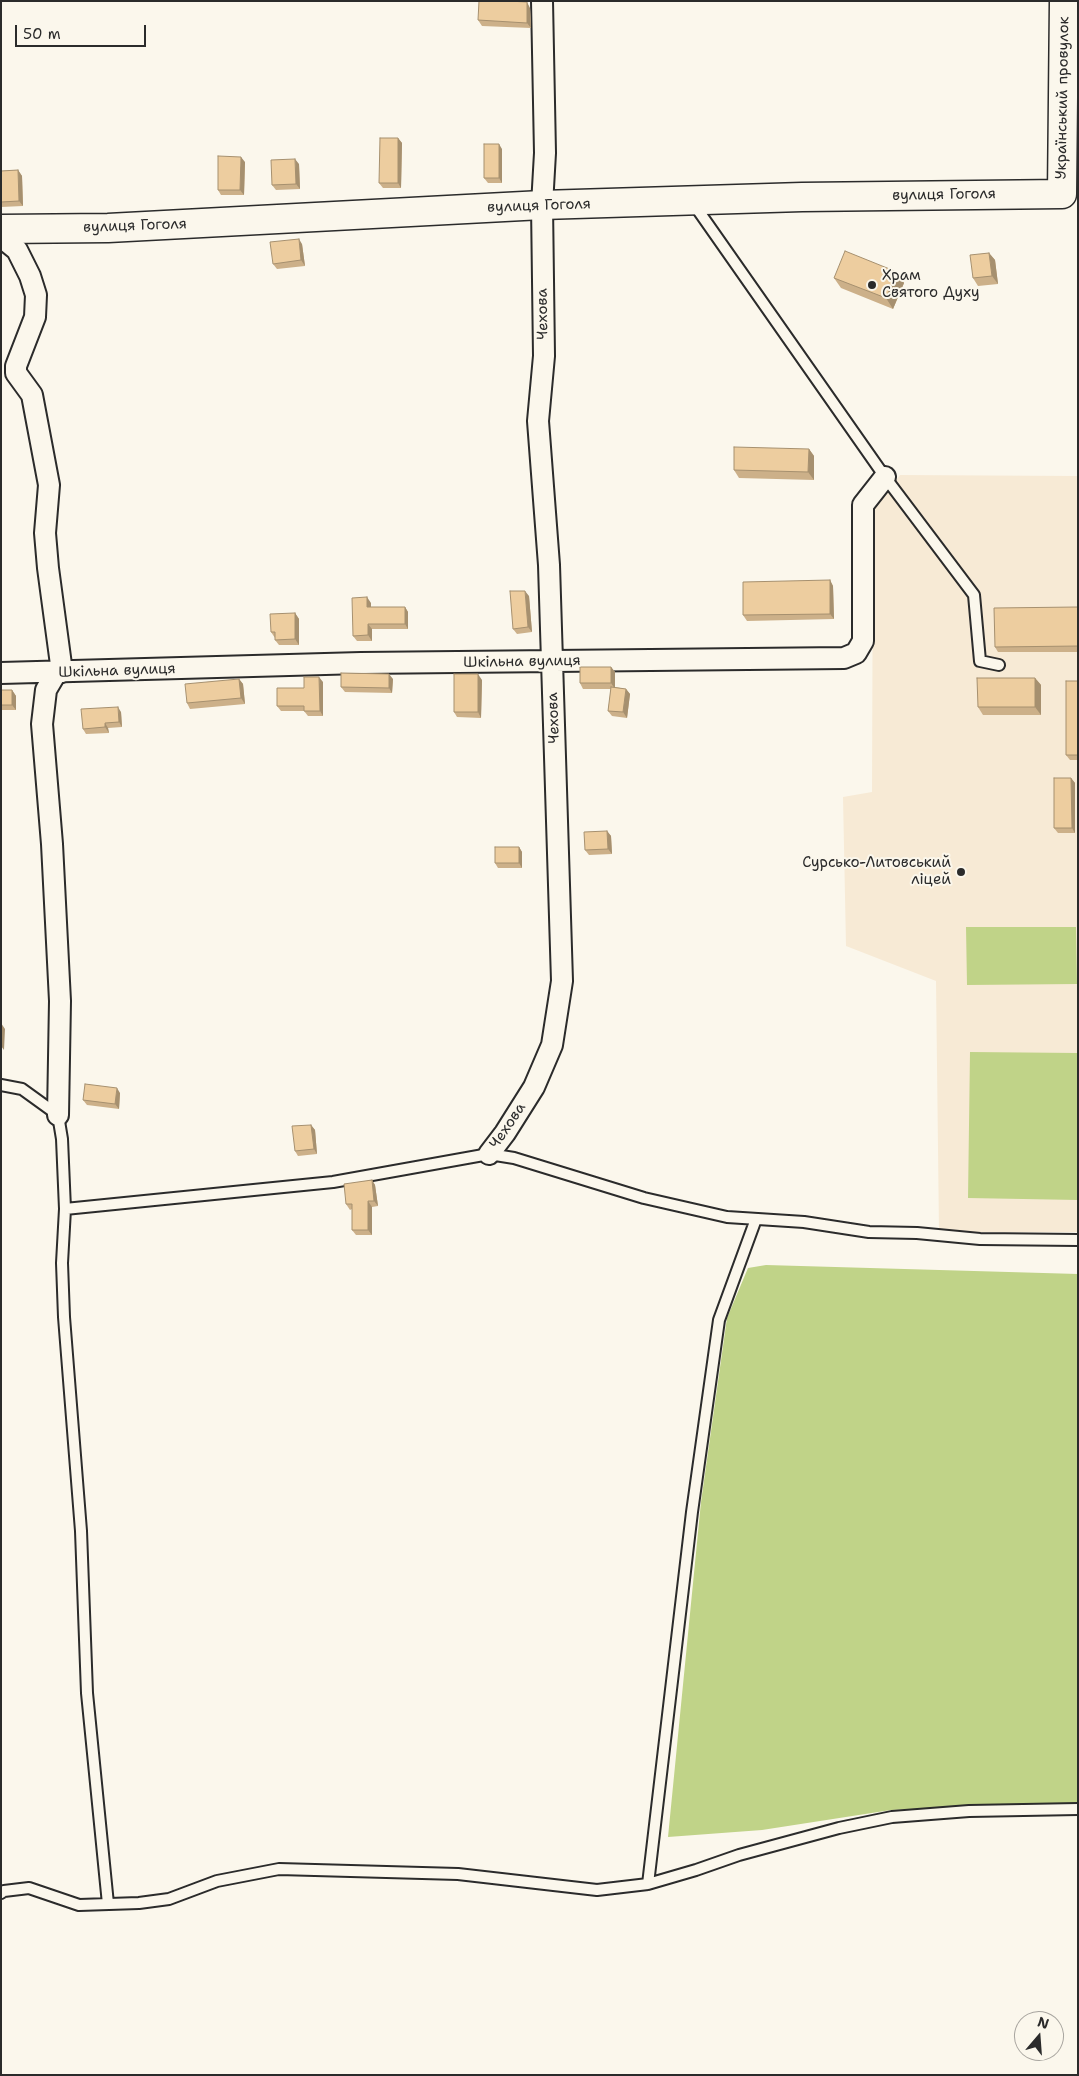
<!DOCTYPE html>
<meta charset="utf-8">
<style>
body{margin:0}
#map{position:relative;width:1079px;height:2076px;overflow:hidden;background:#fbf7ec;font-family:"Shantell Sans",sans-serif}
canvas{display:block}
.frame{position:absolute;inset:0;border:2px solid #2b2b2b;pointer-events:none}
.north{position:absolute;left:1014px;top:2011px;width:50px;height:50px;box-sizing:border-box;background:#fbf7ec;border:1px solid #a8a59f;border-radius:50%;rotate:18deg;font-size:14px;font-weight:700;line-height:20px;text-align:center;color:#2b2b2b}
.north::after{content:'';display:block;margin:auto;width:18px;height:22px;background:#2b2b2b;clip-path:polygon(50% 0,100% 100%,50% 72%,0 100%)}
.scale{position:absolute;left:15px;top:25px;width:131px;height:22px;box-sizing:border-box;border:2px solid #2b2b2b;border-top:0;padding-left:6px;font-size:15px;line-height:18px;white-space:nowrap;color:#2b2b2b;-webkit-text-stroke:4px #fbf7ec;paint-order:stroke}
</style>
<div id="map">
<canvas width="1079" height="2076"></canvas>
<div class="frame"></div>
<div class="north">N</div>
<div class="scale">50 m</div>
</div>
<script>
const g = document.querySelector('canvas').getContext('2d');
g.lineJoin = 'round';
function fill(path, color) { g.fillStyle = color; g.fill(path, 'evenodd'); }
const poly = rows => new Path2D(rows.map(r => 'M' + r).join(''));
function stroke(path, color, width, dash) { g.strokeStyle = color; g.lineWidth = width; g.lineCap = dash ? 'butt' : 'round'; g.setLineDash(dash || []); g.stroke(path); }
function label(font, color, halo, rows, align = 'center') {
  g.font = font + ' "Shantell Sans",sans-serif'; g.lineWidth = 4; g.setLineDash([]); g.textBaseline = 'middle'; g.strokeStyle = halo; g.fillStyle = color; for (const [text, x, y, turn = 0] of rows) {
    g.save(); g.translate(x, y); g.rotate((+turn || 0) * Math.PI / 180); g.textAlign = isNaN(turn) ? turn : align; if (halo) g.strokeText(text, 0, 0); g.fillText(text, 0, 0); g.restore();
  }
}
fill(poly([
 [900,475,1078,476,1078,1232,939,1232,936,981,846,946,843,797,872,792,873,510]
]), '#f7ead5');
fill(poly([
 [966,927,1076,927,1077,984,967,985],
 [970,1052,1078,1053,1078,1200,968,1198],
 [766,1265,1078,1274,1078,1804,891,1810,762,1830,668,1837,701,1502,727,1318,748,1268]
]), '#c0d388');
const lane = poly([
 [693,203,885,477,974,595,980,661,999,665],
 [1,1085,22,1089,58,1115,62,1139,65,1209,62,1263,64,1317,81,1531,87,1693,108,1904],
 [65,1209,333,1182,489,1154,514,1158,644,1198,727,1217,804,1222,869,1232,917,1233,980,1239,1078,1240],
 [648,1884,692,1512,719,1320,756,1219],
 [1,1893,4,1891,29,1888,79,1905,139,1903,169,1899,217,1881,279,1869,458,1874,597,1890,648,1884,696,1870,739,1855,839,1828,892,1817,969,1811,1078,1809]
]);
const street = poly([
 [1,237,17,250,30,276,36,295,35,317,16,366,16,373,32,395,49,485,45,533,48,568,62,672],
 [1,673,361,663,844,658,856,653,863,641,863,505,885,477],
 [56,673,46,690,42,724,52,844,60,1001,58,1115],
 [489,1154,505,1133,534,1087,552,1045,562,981,549,565,538,421,544,356,542,205,545,153,542,1]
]);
const secondary = poly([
 [1,229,108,228,542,205,802,197,1062,194,1064,1]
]);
stroke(lane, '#2b2b2b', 14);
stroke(street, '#2b2b2b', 24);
stroke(secondary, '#2b2b2b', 31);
stroke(lane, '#fbf7ec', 10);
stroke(street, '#fbf7ec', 20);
stroke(secondary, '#fbf7ec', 28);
fill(poly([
 [530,8,531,28,482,26,478,20],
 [398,138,402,143,401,188,383,188,379,183],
 [502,149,502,183,488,183,484,178],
 [245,162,244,195,221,195,218,190],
 [299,164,300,189,276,190,272,185],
 [18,170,22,176,23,206,1,207,1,171],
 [302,244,305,266,277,269,273,264],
 [989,253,995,260,998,284,978,286,973,278],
 [897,272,904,283,893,309,841,288,834,278],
 [809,449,814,456,814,480,739,478,734,470],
 [830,580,833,586,834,619,747,621,743,615],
 [529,596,532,632,517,634,513,629],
 [371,603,371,607,405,607,408,612,408,629,372,629,372,641,357,641,353,636],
 [1078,607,1078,652,998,652,995,647],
 [295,613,299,619,299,645,279,645,275,640,275,638,271,632],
 [611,667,615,672,615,687,626,689,630,694,627,718,612,716,608,711,611,689,583,689,580,683],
 [1035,678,1041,685,1041,715,983,715,978,707],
 [239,679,243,684,245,704,190,709,187,703],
 [393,679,392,693,345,692,341,687],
 [482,680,481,718,457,717,454,712],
 [1078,681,1078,760,1070,760,1066,755],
 [323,682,323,716,308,716,304,711,281,711,277,706,304,688],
 [1,690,12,690,16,696,16,710,1,710],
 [121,712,122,727,108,728,109,733,86,734,83,729],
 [1071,778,1075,783,1075,833,1058,833,1054,828],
 [607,831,611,836,612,854,589,855,585,850],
 [519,847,522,852,522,868,498,868,495,863],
 [120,1093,119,1109,87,1105,83,1100],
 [311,1125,315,1130,317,1154,298,1156,295,1151],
 [372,1180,375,1185,378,1206,372,1207,372,1235,356,1235,352,1230,352,1209,350,1210,346,1204]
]), '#ccb089');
fill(poly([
 [527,2,530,8,531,28,527,23],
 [398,138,402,143,401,188,398,183],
 [499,144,502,149,502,183,499,178],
 [241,157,245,162,244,195,240,190],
 [295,159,299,164,300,189,296,184],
 [18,170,22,176,23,206,19,201],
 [299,239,302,244,305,266,301,260],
 [989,253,995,260,998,284,992,276],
 [897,272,904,283,893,309,886,298],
 [809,449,814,456,814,480,808,472],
 [830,580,833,586,834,619,830,614],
 [525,591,529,596,532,632,528,627],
 [367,597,371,603,371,612,367,607],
 [405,607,408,612,408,629,405,624],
 [295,613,299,619,299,645,295,639],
 [368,624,372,629,372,641,368,635],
 [611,667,615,672,615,689,611,683],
 [389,674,393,679,392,693,389,688],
 [478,674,482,680,481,718,478,712],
 [319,677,323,682,323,716,320,711],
 [1035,678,1041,685,1041,715,1035,707],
 [239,679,243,684,245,704,241,698],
 [626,689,630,694,627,718,623,712],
 [12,690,16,696,16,710,12,705],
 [118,707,121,712,122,727,119,722],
 [105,723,108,728,109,733,105,727],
 [1071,778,1075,783,1075,833,1072,828],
 [607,831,611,836,612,854,608,849],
 [519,847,522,852,522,868,519,863],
 [1,1023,5,1029,4,1050,1,1046],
 [117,1088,120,1093,119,1109,115,1104],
 [311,1125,315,1130,317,1154,314,1149],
 [372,1180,375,1185,378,1206,374,1201],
 [368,1201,372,1207,372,1235,368,1230]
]), '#a6906f');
const building = poly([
 [479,1,508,1,527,2,527,23,478,20,479,1],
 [380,138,398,138,398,183,379,183,380,138],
 [484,144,499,144,499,178,484,178,484,144],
 [218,156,241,157,240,190,218,190,218,156],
 [295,159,296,184,272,185,271,160,295,159],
 [18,170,19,201,1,202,1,171,18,170],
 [299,239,301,260,273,264,270,242,299,239],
 [845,251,897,272,886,298,834,278,845,251],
 [989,253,992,276,973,278,970,255,989,253],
 [734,447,809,449,808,472,734,470,734,447],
 [830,580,830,614,743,615,743,582,830,580],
 [510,591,525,591,528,627,513,629,510,591],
 [367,597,367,607,405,607,405,624,368,624,368,635,353,636,352,598,367,597],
 [1078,607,1078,646,995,647,994,608,1078,607],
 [295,613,295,639,275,640,275,632,271,632,270,614,295,613],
 [580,667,611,667,611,683,580,683,580,667],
 [341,673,389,674,389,688,341,687,341,673],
 [454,674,478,674,478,712,454,712,454,674],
 [304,677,319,677,320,711,304,711,304,706,277,706,277,688,304,688,304,677],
 [977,678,1035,678,1035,707,978,707,977,678],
 [239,679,241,698,187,703,185,684,239,679],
 [1066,681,1078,681,1078,755,1066,755,1066,681],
 [611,687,626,689,623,712,608,711,611,687],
 [1,690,12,690,12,705,1,705,1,690],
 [118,707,119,722,105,723,105,727,83,729,81,709,118,707],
 [1054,778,1071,778,1072,828,1054,828,1054,778],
 [607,831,608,849,585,850,584,832,607,831],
 [495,847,519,847,519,863,495,863,495,847],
 [85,1084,117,1088,115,1104,83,1100,85,1084],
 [311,1125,314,1149,295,1151,292,1126,311,1125],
 [372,1180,374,1201,368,1201,368,1230,352,1230,352,1204,346,1204,344,1184,372,1180]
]);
fill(building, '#edcd9f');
stroke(building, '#a6906f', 1);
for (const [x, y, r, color] of [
 [872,285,5,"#2b2b2b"],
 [961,872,5,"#2b2b2b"]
]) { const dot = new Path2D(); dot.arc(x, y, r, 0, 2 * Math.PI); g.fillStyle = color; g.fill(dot); stroke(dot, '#fbf7ec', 2); }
label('15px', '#2b2b2b', '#fbf7ec', [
 ["Український провулок",1063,98,-89],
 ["вулиця Гоголя",944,195,-1],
 ["вулиця Гоголя",539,206,-2],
 ["вулиця Гоголя",135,226,-2],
 ["Чехова",543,314,-91],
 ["Шкільна вулиця",522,662,-1],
 ["Шкільна вулиця",117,671,-2],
 ["Чехова",554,718,-92],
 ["Чехова",508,1126,-56]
]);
label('15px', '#2b2b2b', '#fbf7ec', [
 ["Храм",882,276],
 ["Святого Духу",882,293],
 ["Сурсько-Литовський",951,863,"right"],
 ["ліцей",951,880,"right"]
], 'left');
</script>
